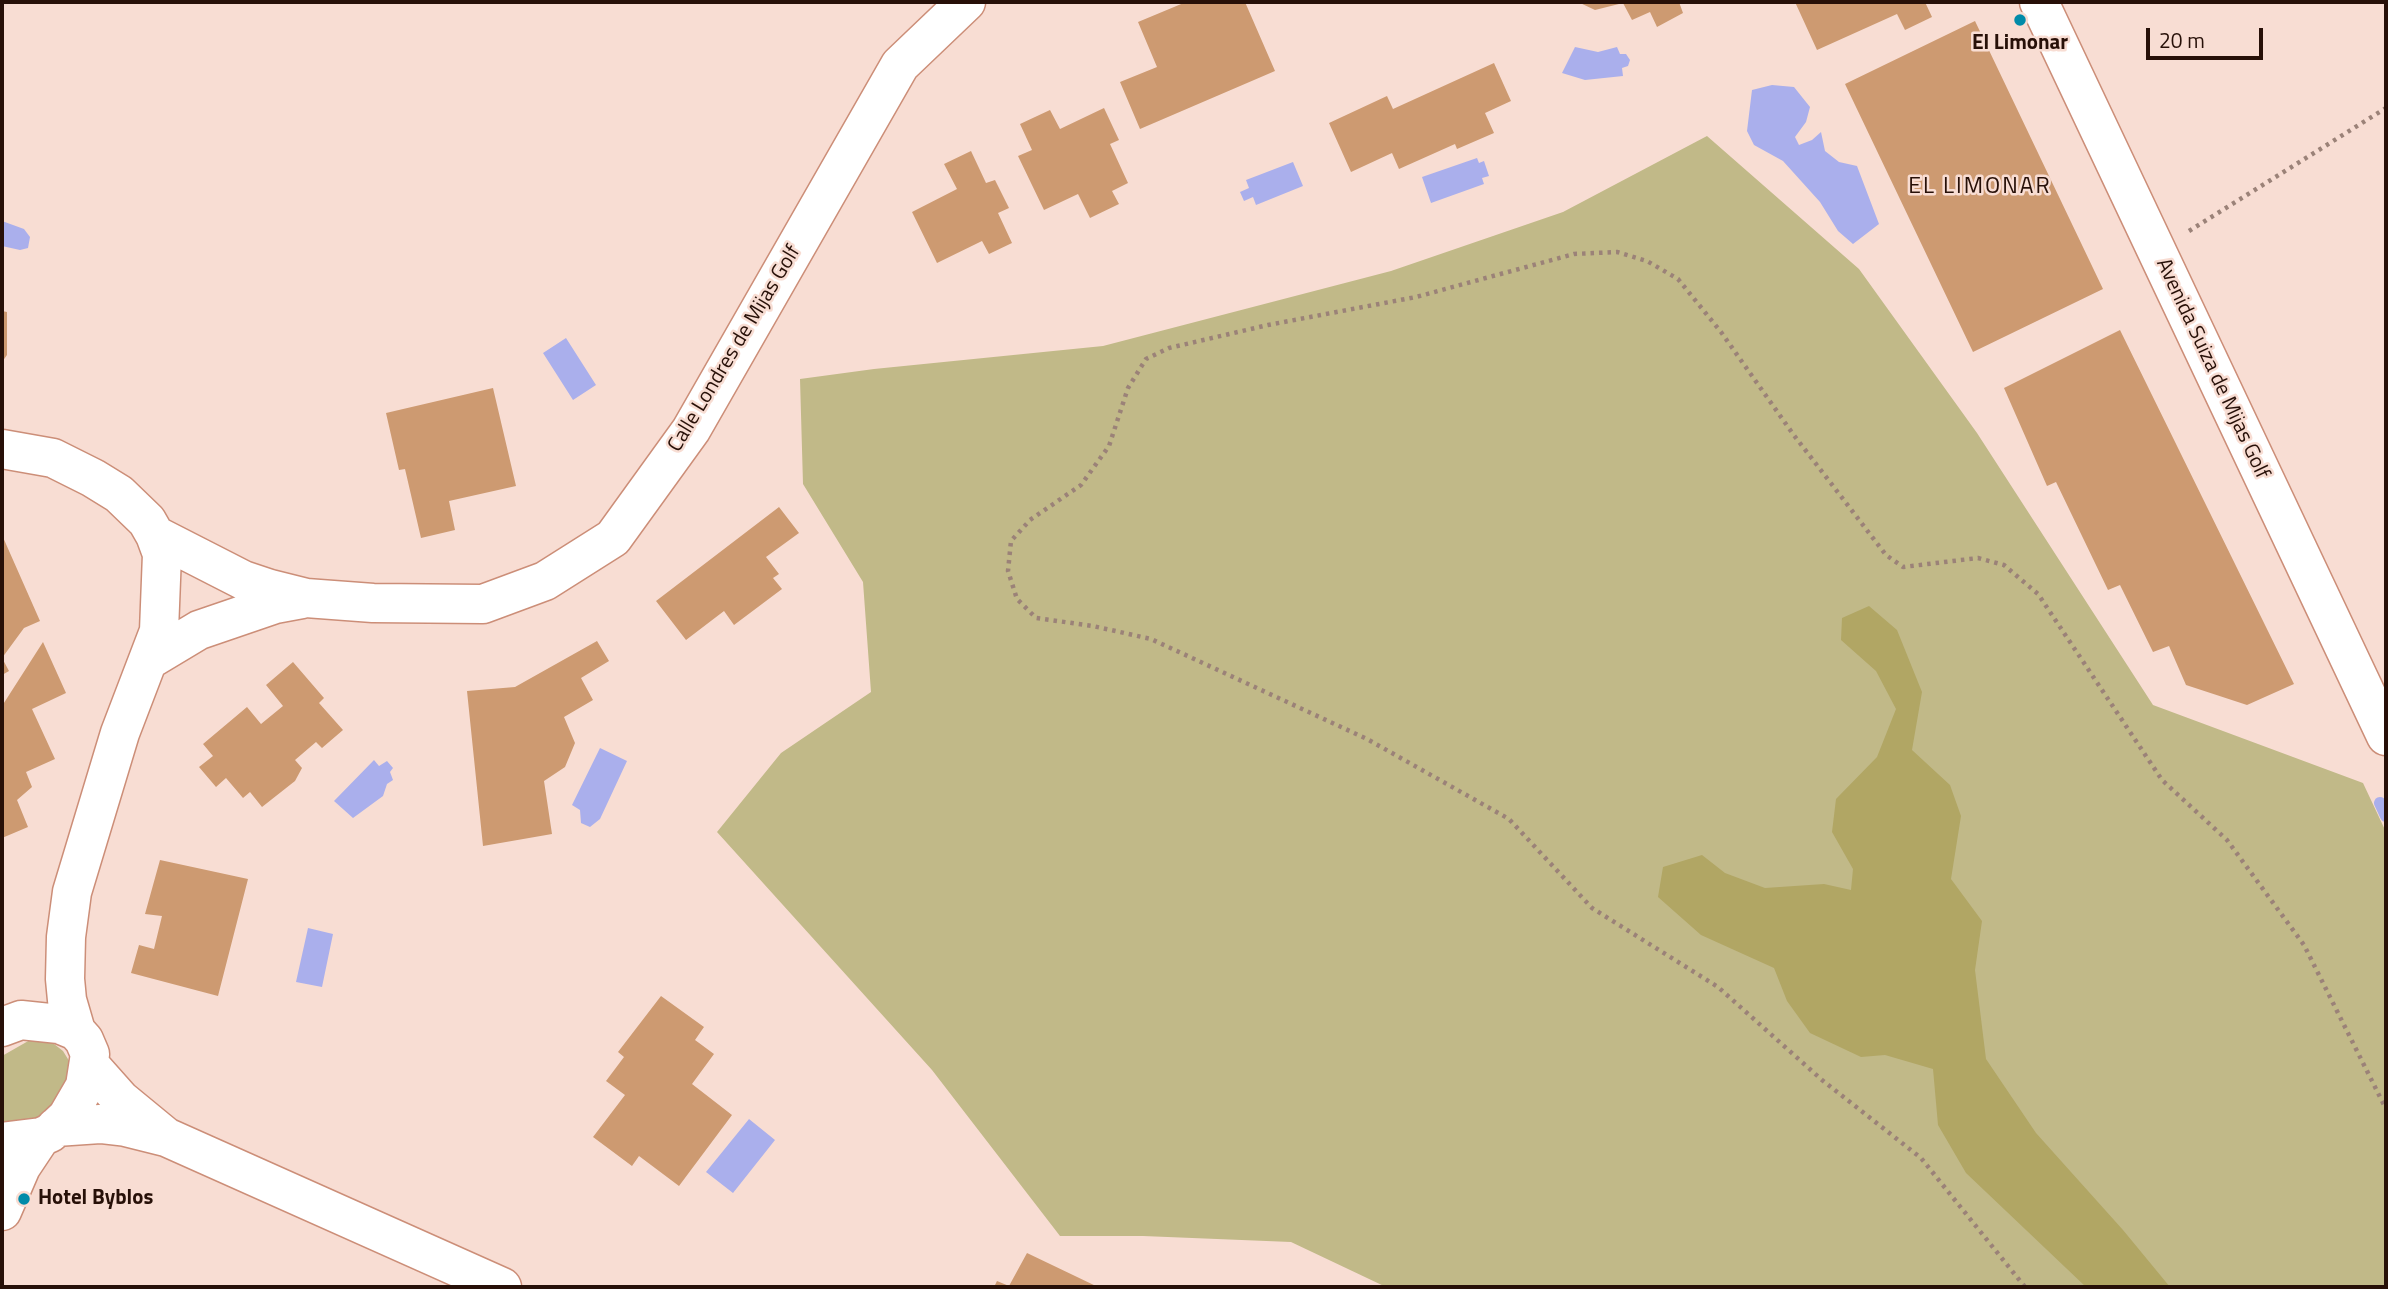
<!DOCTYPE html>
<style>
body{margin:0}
#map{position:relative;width:2388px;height:1289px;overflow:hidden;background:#f8ddd3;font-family:"Titillium Web",sans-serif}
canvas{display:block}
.frame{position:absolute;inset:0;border:4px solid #271008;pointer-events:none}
.scale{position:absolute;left:2146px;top:28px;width:117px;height:32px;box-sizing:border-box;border:4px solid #271008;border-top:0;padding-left:9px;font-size:21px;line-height:24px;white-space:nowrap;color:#271008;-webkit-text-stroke:5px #f8ddd3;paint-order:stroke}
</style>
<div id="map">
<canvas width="2388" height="1289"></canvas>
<div class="frame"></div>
<div class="scale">20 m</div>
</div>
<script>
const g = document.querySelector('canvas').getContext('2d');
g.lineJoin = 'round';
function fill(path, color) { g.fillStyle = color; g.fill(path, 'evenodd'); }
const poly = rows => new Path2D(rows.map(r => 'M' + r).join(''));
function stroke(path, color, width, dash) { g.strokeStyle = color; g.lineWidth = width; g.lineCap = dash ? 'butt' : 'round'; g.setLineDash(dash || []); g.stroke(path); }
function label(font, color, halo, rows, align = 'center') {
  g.font = font + ' "Titillium Web",sans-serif'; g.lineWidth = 5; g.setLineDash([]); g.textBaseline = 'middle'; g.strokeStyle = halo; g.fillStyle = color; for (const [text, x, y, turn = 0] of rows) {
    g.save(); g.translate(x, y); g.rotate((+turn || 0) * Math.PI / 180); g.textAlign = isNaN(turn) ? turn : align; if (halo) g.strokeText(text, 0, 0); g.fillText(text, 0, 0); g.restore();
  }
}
fill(poly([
 [1707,136,1859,269,1977,433,2153,705,2363,783,2386,832,2386,1287,1386,1287,1291,1242,1143,1236,1060,1236,932,1070,717,832,781,753,871,692,863,582,803,484,800,379,874,369,1103,346,1391,271,1563,212],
 [30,1040,49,1040,63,1051,71,1064,70,1089,34,1121,2,1126,2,1056]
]), '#c1b988');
fill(poly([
 [1869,606,1897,630,1922,692,1912,750,1950,785,1961,816,1951,879,1982,921,1975,970,1986,1059,2036,1133,2123,1230,2170,1287,2086,1287,1966,1173,1938,1125,1933,1069,1885,1055,1861,1057,1810,1033,1787,1001,1774,968,1701,935,1658,897,1663,867,1702,855,1725,873,1765,888,1824,884,1851,890,1853,869,1832,832,1836,799,1877,757,1896,709,1876,671,1841,640,1842,618]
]), '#b1a664');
fill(poly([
 [1575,47,1598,52,1617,47,1620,54,1626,54,1630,60,1628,66,1622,68,1623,76,1585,80,1562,73],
 [1772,85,1794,87,1810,107,1806,122,1795,137,1799,145,1812,140,1821,132,1825,151,1839,162,1857,166,1879,224,1853,244,1838,231,1820,202,1783,161,1754,145,1747,131,1752,90],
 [1477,158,1479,163,1484,161,1489,176,1482,178,1484,184,1431,203,1422,177],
 [1293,162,1303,186,1256,205,1253,197,1244,201,1240,192,1249,188,1246,180],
 [2,221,24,229,30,237,28,248,20,250,2,246],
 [566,338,596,385,573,400,543,353],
 [600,748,627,761,600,819,590,827,581,823,580,810,572,805],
 [374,760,379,766,387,761,393,768,390,772,393,780,387,784,383,796,353,818,334,801],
 [308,928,333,934,322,987,296,982],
 [749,1119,775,1140,733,1193,706,1172]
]), '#aaafec');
stroke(poly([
 [2380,803,2386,816]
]), '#aaafec', 12);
fill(poly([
 [1186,2,1214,2,1215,4,1245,2,1275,71,1140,129,1120,82,1157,67,1138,22],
 [1578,2,1679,2,1683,13,1657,27,1650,12,1632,20,1623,3,1595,10],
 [1795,2,1925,2,1932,17,1905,30,1897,14,1817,50],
 [1975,21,2103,289,1973,352,1845,84],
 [1494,63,1511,101,1485,113,1494,133,1457,149,1455,144,1399,169,1392,153,1351,172,1329,123,1387,96,1393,109],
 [1104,108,1119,140,1110,144,1128,183,1112,191,1119,204,1090,218,1078,194,1044,210,1018,156,1032,150,1020,124,1050,110,1060,129],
 [971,151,986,183,995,180,1009,208,998,213,1012,243,989,254,982,241,937,263,912,212,957,189,944,164],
 [2,311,7,312,7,355,2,362],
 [2120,330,2294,684,2247,705,2186,685,2169,646,2153,652,2120,585,2108,590,2056,482,2047,486,2004,388],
 [493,388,516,486,449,501,455,530,421,538,405,469,399,470,386,413],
 [779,507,799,533,766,557,779,574,773,578,782,589,734,625,724,611,686,640,656,601],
 [2,535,40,621,24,628,2,658,9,671,2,675],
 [597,641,609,661,581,678,593,700,564,717,575,743,565,767,544,781,552,834,483,846,467,691,515,687],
 [43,642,66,693,32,709,55,759,26,772,32,787,17,800,28,827,2,838,2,706],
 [293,662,324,698,319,703,343,730,322,748,316,742,295,760,302,768,295,781,262,807,250,792,243,798,226,778,216,787,199,767,213,756,203,744,247,707,261,724,283,706,266,685],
 [160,860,248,879,218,996,131,973,139,945,154,949,162,916,145,914],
 [661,996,704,1027,695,1040,714,1054,692,1084,732,1115,679,1186,639,1156,632,1166,593,1137,625,1095,606,1081,624,1057,618,1052],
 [1027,1253,1098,1287,994,1287,997,1281,1009,1286]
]), '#cd9a71');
const street = poly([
 [2039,2,2386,736],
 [2,449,53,458,93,478,119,494,147,521,155,535,162,554,159,631,120,733,72,892,66,937,65,979,67,1000,76,1031],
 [155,535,243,580,270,589,306,598,373,603,483,604,545,581,613,538,691,430,900,65,966,2],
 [149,660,199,630,275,604,302,599],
 [2,1027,21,1020,59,1024,76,1031,84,1040,90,1054,85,1086,67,1117,50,1133,41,1137,2,1142],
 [56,1127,100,1124,126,1127,166,1137,121,1100,89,1064],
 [166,1137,502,1287],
 [2,1211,21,1167,41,1137]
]);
stroke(street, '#cc8e78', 41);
stroke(poly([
 [2189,231,2386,108],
 [2025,1287,1921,1158,1822,1080,1718,987,1592,908,1509,819,1367,739,1151,639,1093,626,1036,618,1017,599,1008,571,1011,541,1030,520,1081,485,1109,446,1128,388,1146,359,1169,348,1268,325,1416,297,1574,254,1617,252,1647,261,1678,279,1721,332,1793,434,1886,555,1903,567,1978,558,2004,565,2038,594,2162,780,2227,840,2304,945,2386,1109]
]), '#9b8278', 4.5, [3.5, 5]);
stroke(street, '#fff', 38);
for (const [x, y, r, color] of [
 [2020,20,7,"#008ba9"],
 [24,1199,7,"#008ba9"]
]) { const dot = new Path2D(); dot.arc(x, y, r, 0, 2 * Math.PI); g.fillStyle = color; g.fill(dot); stroke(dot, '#f8ddd3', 2.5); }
label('bold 21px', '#271008', '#f8ddd3', [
 ["El Limonar",2020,44],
 ["Hotel Byblos",38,1199,"left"]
]);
label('21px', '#271008', '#f8ddd3', [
 ["Calle Londres de Mijas Golf",735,349,-59],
 ["Avenida Suiza de Mijas Golf",2212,369,65]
]);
g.letterSpacing = '2px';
label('23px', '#271008', '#f8ddd3', [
 ["EL LIMONAR",1980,187]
]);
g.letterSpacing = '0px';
</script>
